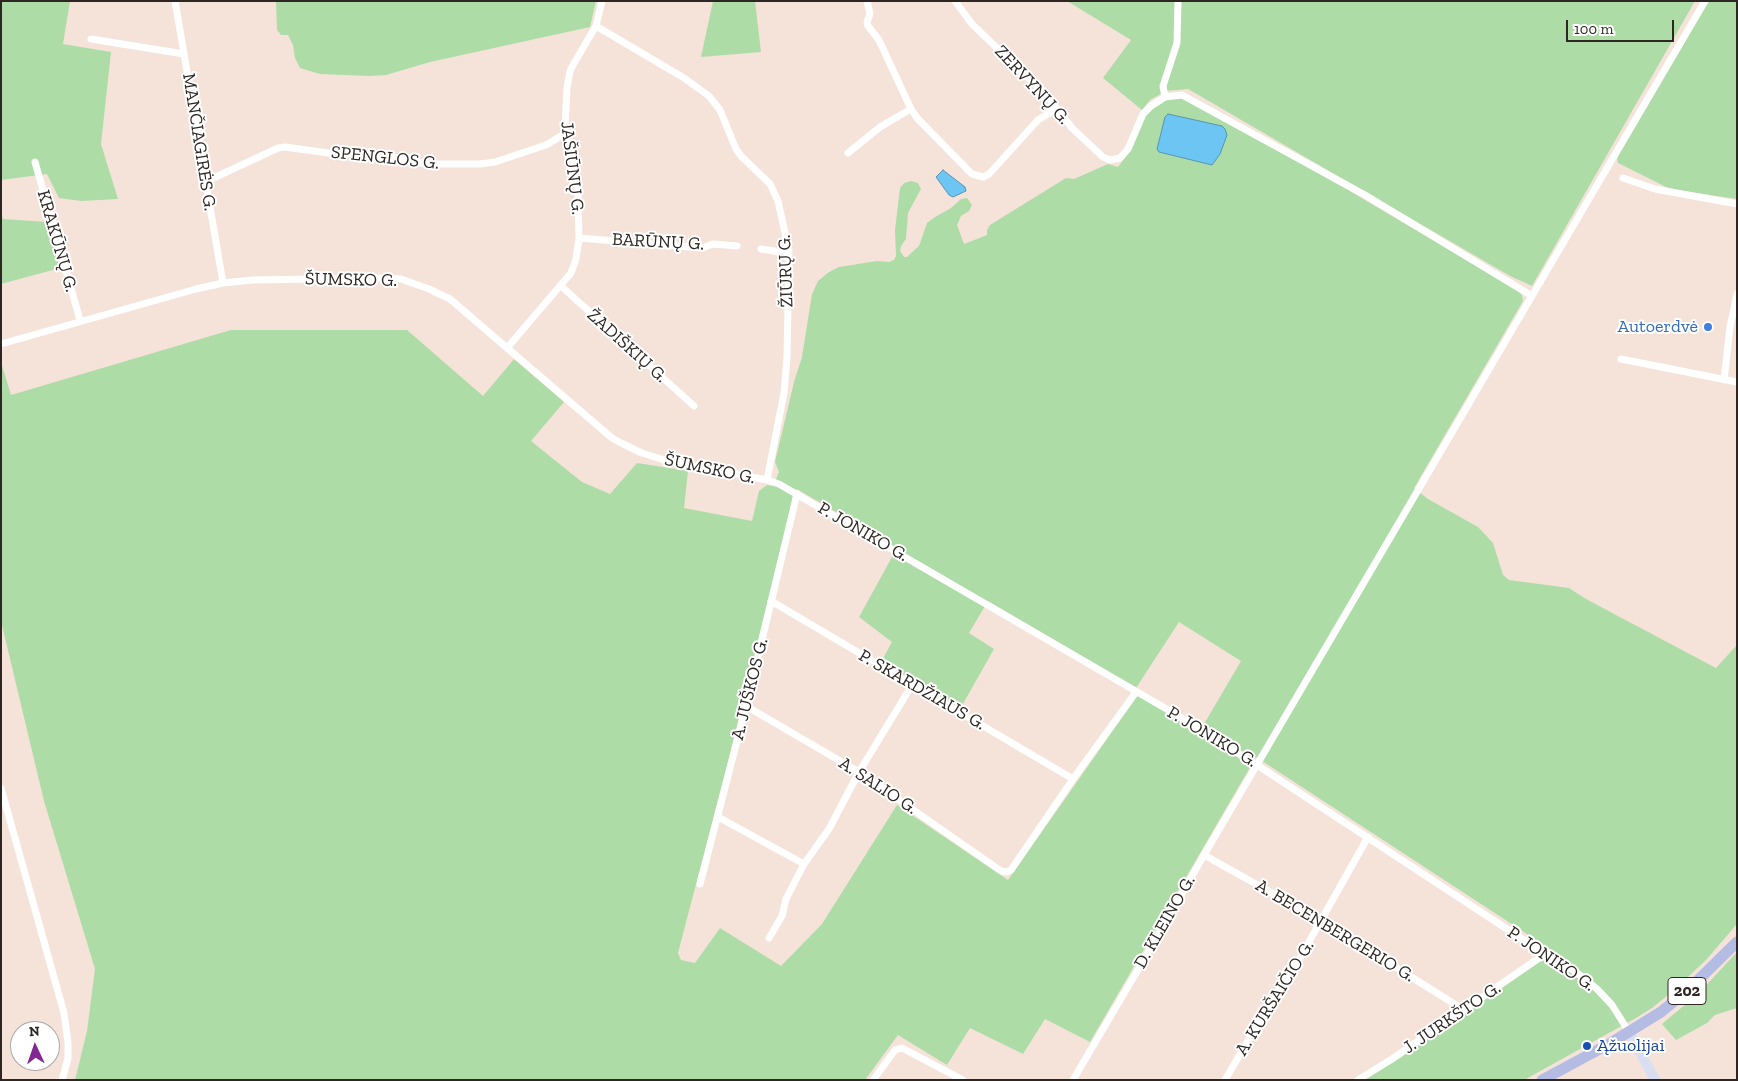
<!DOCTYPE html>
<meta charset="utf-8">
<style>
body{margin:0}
#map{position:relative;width:1738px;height:1081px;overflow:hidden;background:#f5e3d9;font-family:"Zilla Slab",serif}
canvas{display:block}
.frame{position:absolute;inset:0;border:2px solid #2d2622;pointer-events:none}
.north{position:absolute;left:10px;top:1021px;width:50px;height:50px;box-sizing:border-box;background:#fff;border:1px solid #aba8a7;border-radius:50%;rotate:357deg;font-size:14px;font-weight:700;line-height:20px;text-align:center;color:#2d2622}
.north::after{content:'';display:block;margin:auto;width:18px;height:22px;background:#822794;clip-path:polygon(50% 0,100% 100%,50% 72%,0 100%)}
.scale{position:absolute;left:1566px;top:20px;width:108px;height:22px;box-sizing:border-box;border:2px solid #2d2622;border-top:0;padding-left:6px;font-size:15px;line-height:18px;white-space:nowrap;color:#2d2622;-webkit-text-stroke:4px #fff;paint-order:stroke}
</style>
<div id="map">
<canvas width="1738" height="1081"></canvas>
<div class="frame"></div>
<div class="north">N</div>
<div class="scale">100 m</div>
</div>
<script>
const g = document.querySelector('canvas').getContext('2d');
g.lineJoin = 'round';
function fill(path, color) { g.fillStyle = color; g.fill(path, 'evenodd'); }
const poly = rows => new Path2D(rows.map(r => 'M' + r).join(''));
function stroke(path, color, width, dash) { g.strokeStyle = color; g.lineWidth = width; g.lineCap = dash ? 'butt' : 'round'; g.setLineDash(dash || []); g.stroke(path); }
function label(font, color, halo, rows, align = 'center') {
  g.font = font + ' "Zilla Slab",serif'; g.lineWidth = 4; g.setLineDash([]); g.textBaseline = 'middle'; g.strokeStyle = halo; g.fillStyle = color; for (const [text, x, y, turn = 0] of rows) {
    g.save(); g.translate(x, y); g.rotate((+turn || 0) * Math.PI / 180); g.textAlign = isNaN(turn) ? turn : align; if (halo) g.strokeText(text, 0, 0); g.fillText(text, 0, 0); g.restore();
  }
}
fill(poly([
 [1,1,70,1,63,44,111,52,101,144,118,199,81,201,59,198,47,174,1,180],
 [276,1,596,1,590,27,430,62,386,75,370,76,320,74,300,68,295,58,293,45,288,35,281,35,277,30],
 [713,1,755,1,761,52,701,57],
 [1067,1,1695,1,1532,286,1510,276,1188,89,1166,91,1150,100,1142,110,1103,78,1131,40],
 [1709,1,1737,1,1737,199,1670,189,1618,163,1617,158],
 [1176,97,1188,100,1348,190,1517,290,1522,295,1523,301,1414,488,1428,499,1478,527,1493,543,1503,575,1509,580,1569,588,1586,599,1716,668,1737,645,1737,924,1706,960,1674,990,1652,1008,1636,1018,1524,1080,1362,1080,1465,1013,1553,951,1256,757,1090,1042,1045,1019,1023,1054,970,1028,947,1065,898,1035,865,1080,75,1080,87,1031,95,969,44,801,1,621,1,362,11,395,231,330,407,330,483,396,514,359,564,402,531,441,582,482,610,494,637,463,688,471,684,508,752,521,759,491,767,485,773,486,779,472,775,462,794,382,802,357,812,294,818,281,829,272,839,267,877,261,889,262,894,260,896,256,895,230,900,188,904,183,911,181,918,183,921,189,908,213,906,239,901,246,900,251,904,257,907,257,919,246,927,223,935,217,951,208,961,199,967,198,972,205,969,211,961,216,957,225,964,244,987,235,987,230,990,225,1066,178,1074,179,1108,164,1118,167,1128,154,1147,113,1158,103],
 [797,489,897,548,859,617,892,642,881,662,960,709,994,649,969,633,988,601,1136,688,1179,622,1241,661,1200,731,1138,695,1008,880,897,805,822,924,781,966,720,928,695,963,681,960,678,953,728,762,792,503,792,498],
 [1,213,3,219,47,222,60,268,1,284],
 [1737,952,1737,1008,1715,1015,1707,1023,1676,1040,1662,1024,1699,993]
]), '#addca7');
const water = poly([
 [1168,114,1222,126,1225,129,1227,135,1220,154,1212,165,1159,152,1157,149,1165,117,1168,114],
 [943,170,965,187,966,191,953,197,949,195,936,177,943,170]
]);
fill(water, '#6cc5f2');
stroke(water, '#5995b4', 1);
stroke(poly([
 [175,1,223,283],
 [867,1,870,14,867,22,868,26,879,40,911,109,917,118,972,174,983,177,989,174,1038,120,1056,109],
 [955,1,972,24,1048,97,1072,128,1103,157,1110,160,1120,158,1128,149,1143,114,1151,106,1165,97,1182,95,1365,195,1532,296],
 [596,26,684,78,709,96,720,110,736,149,741,156,770,184,778,201,789,251,787,357,784,393,767,480],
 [91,39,184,54],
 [1165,97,1163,86,1177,43,1178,1],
 [848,153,880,127,911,109],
 [35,162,80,320],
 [1623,178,1655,189,1737,204],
 [205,182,278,148,285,147,336,154,368,153,428,164,480,164,495,162,546,145,566,133],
 [579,238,702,248,713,244,737,246],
 [761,249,781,252,789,251],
 [561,286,694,406],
 [1,344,196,289,223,283,252,280,387,278,401,279,429,289,450,299,612,438,621,443,642,453,661,459,767,480,779,484,1170,711,1257,765,1545,954,1576,972,1597,989,1612,1005,1629,1032],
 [507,348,571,273,576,259,579,238,578,196,577,175,565,128,567,88,570,71,574,63,596,26,602,1],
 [1621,359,1737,382],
 [1724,380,1730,327,1737,294],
 [771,601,1073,779],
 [746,706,859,772,1001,871,1006,872,1011,870,1073,779,1136,692],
 [1,788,64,1013,68,1043,68,1058,62,1080],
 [718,817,804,864],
 [1204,855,1322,921,1464,1010],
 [700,884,746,706,797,494],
 [769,938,782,916,786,899,804,864,829,829,859,772,912,685],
 [873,1080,895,1050,902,1048,963,1080],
 [1073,1080,1146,956,1204,855,1705,1],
 [1225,1080,1267,1008,1301,956,1368,837],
 [1358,1080,1392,1059,1545,954]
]), '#fff', 7);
stroke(poly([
 [1629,1032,1655,1080]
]), '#dadef2', 10);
stroke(poly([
 [1542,1080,1609,1044,1661,1012,1689,989,1737,942]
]), '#b5bce4', 11);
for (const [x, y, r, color] of [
 [1708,327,5,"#3f7fe0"],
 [1587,1046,5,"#1a4fb4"]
]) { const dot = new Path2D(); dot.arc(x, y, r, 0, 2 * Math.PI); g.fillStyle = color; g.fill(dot); stroke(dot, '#fff', 2); }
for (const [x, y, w] of [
 [1687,991,38]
]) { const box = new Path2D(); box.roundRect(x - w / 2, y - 13.5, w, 27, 4); g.fillStyle = '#fff'; g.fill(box); stroke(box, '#2d2622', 1); }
label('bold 16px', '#2d2622', null, [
 ["202",1687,991]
]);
label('18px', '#2d2622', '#fff', [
 ["ZERVYNŲ G.",1032,85,47],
 ["MANČIAGIRĖS G.",199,142,81],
 ["SPENGLOS G.",385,158,6],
 ["JAŠIŪNŲ G.",572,168,83],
 ["KRAKŪNŲ G.",57,241,74],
 ["BARŪNŲ G.",658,242,3],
 ["ŽIŪRŲ G.",786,271,-92],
 ["ŠUMSKO G.",351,280,1],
 ["ŽADIŠKIŲ G.",627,346,42],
 ["ŠUMSKO G.",710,469,12],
 ["P. JONIKO G.",863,532,30],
 ["A. JUŠKOS G.",750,689,-76],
 ["P. SKARDŽIAUS G.",922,690,30],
 ["P. JONIKO G.",1212,737,31],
 ["A. SALIO G.",878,786,33],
 ["D. KLEINO G.",1165,922,-60],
 ["A. BECENBERGERIO G.",1335,931,31],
 ["P. JONIKO G.",1551,959,34],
 ["A. KURŠAIČIO G.",1275,998,-58],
 ["J. JURKŠTO G.",1452,1018,-34]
]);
label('18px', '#366cbe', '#fff', [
 ["Autoerdvė",1698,327]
], 'right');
label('18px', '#164399', '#fff', [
 ["Ąžuolijai",1597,1046]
], 'left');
</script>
